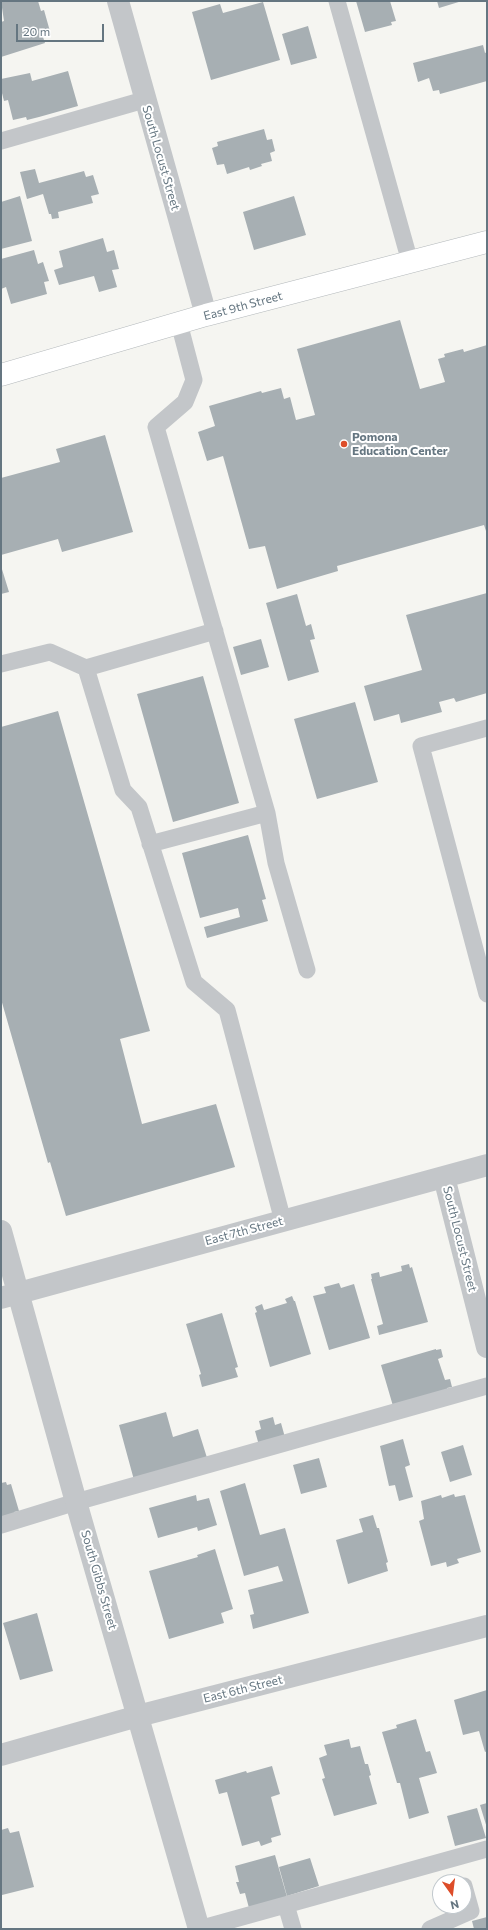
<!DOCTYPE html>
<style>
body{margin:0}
#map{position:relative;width:488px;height:1930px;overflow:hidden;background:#f5f5f1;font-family:Commissioner,sans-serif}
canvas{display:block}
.frame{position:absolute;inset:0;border:2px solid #657681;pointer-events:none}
.north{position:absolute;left:432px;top:1874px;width:40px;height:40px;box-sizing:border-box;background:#fff;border:1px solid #c1c8cd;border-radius:50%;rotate:166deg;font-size:11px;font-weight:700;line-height:16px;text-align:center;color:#657681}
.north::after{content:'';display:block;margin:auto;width:14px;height:18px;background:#dd4d29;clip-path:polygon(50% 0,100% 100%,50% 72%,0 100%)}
.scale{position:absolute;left:16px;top:24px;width:88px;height:18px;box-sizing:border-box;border:2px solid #657681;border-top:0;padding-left:5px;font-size:12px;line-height:14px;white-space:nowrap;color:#657681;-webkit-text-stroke:3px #fff;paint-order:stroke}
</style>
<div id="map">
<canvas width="488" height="1930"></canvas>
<div class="frame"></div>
<div class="north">N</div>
<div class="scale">20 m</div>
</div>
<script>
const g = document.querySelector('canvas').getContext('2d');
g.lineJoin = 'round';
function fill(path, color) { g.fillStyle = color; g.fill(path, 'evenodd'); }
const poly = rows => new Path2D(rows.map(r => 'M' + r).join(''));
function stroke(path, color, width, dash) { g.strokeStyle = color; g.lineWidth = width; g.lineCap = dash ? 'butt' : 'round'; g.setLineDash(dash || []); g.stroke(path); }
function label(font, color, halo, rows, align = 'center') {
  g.font = font + ' Commissioner,sans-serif'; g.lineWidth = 4; g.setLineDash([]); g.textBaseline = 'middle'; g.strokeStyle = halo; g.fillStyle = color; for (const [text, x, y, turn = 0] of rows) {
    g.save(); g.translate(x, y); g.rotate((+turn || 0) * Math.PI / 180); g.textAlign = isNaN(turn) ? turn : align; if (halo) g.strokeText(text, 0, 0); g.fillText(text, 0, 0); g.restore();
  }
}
fill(poly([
 [1,1,38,1,41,11,44,10,51,35,43,37,45,43,1,57,1,22,4,21],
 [356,1,390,1,396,21,391,22,392,25,365,32],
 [437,1,462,1,439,8],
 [263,2,280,60,211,80,192,12,220,4,223,13],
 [308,26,317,58,291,65,282,34],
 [483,45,485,53,487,52,487,81,440,94,439,90,433,91,429,78,418,82,413,63],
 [68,71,78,106,39,117,27,120,26,117,13,120,8,100,4,101,1,89,1,79,30,73,32,81],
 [264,129,267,140,272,139,275,151,270,153,272,161,261,164,262,166,250,170,249,167,227,174,224,164,217,165,212,148,218,146,217,142],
 [35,169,39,183,84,171,86,177,93,175,99,194,91,196,93,203,58,212,59,218,52,219,51,214,49,214,43,194,27,199,20,172],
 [20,196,32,241,1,249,1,202],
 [294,196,306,235,254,250,243,212],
 [103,238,107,252,114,250,119,269,112,270,117,287,99,292,94,276,59,285,54,270,63,267,59,251],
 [34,250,38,264,43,262,49,281,44,282,47,294,11,304,6,287,1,289,1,259],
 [400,320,420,389,445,382,438,359,445,357,444,354,463,349,464,352,487,345,487,534,484,525,337,566,338,571,277,589,265,546,249,549,223,456,207,461,198,432,215,426,209,406,261,391,262,393,281,388,284,399,290,397,296,420,315,415,297,349],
 [105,435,133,532,62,552,58,539,1,555,1,478,60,462,56,449],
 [1,566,9,592,1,594],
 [487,593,487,693,456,702,454,698,439,702,442,712,401,723,399,714,374,721,364,686,422,670,406,615],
 [297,594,306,626,311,624,315,639,310,640,319,672,288,681,266,603],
 [261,639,269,667,241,675,233,647],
 [203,676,239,803,173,822,137,694],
 [355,702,378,782,317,799,294,719],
 [58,711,150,1031,120,1039,142,1124,216,1104,235,1167,66,1216,50,1162,48,1163,1,999,1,727],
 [248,835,266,899,262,900,268,921,207,938,204,927,240,917,238,908,200,918,182,853],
 [409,1264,410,1268,412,1267,428,1322,379,1335,377,1326,383,1324,371,1279,372,1279,371,1274,379,1272,380,1277,402,1271,401,1266],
 [339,1283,341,1288,354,1284,370,1338,329,1350,313,1296,326,1293,324,1287],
 [292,1296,294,1301,295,1301,311,1354,270,1367,255,1313,257,1312,255,1307,262,1304,264,1310,287,1303,285,1299],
 [222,1313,238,1367,235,1368,238,1377,202,1387,199,1375,201,1374,186,1324],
 [436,1349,436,1350,441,1349,443,1357,438,1359,445,1380,450,1379,452,1387,447,1388,448,1390,393,1406,381,1365],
 [166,1412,173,1437,198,1429,208,1461,134,1480,119,1425],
 [273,1417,275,1425,281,1423,286,1441,260,1449,255,1431,261,1429,259,1421],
 [403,1439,410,1465,405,1467,413,1497,399,1501,395,1485,389,1486,380,1446],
 [463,1445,472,1475,450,1482,441,1452],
 [319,1458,327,1487,301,1494,293,1465],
 [6,1482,7,1485,11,1484,19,1511,14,1512,15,1515,1,1519,1,1483],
 [245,1483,260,1535,285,1528,309,1613,253,1629,250,1615,254,1614,248,1590,283,1581,278,1566,244,1576,220,1491],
 [454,1494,455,1497,465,1495,481,1552,457,1559,459,1563,447,1567,446,1562,431,1566,419,1521,424,1519,421,1501,441,1495,442,1498],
 [196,1495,197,1501,209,1498,217,1525,198,1531,197,1527,158,1538,149,1508],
 [373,1515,377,1528,379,1528,388,1562,386,1563,388,1571,348,1584,336,1540,363,1532,359,1519],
 [215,1549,233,1609,221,1613,224,1623,169,1639,149,1571,198,1557,197,1555],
 [37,1613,53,1671,20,1680,3,1623],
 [487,1690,487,1751,485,1752,479,1731,463,1735,454,1700],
 [416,1719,426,1752,430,1751,437,1773,419,1778,429,1813,409,1819,400,1783,397,1783,382,1732,397,1728,396,1725],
 [349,1739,351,1748,360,1746,365,1764,368,1764,371,1775,369,1776,377,1804,334,1816,322,1779,325,1778,319,1758,327,1755,324,1745],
 [272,1766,280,1794,271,1797,281,1835,271,1838,272,1842,261,1846,259,1841,242,1846,227,1792,219,1794,215,1780,246,1771,247,1773],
 [487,1803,487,1828,480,1805],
 [477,1808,486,1838,455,1846,447,1816],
 [8,1828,10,1833,19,1831,34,1887,2,1895,1,1830],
 [275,1855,287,1897,249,1908,245,1893,240,1894,236,1882,239,1882,235,1866],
 [310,1858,319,1886,287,1896,279,1867],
 [487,1917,487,1929,474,1929,472,1921]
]), '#a7afb3');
const secondary = poly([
 [1,375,206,315,487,242]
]);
stroke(secondary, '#b3b8bb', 23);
stroke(poly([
 [337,1,410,262],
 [1,141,144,100],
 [179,323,194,380,185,402,156,427,267,813,276,863,307,970],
 [1,664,50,652,86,668,215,631],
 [86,668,123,790,139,807,194,982,227,1010,283,1221],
 [487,728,421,746,487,994],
 [150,844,267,813],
 [1,1525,76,1502,487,1386],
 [286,1905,293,1929],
 [199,1929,487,1849],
 [430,1929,471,1911,464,1886]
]), '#c3c6c9', 17);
stroke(poly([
 [118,1,206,315],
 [444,1177,487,1347],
 [1,1231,76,1502,199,1929],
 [1,1298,487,1165],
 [1,1755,138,1716,487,1626]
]), '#c3c6c9', 22);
stroke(secondary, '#fff', 22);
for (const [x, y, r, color] of [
 [344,444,4,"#dd4d29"]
]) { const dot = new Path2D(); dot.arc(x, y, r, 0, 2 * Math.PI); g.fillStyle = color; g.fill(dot); stroke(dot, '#fff', 1.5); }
label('12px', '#657681', '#fff', [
 ["South Locust Street",161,158,74],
 ["East 9th Street",243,306,-15],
 ["East 7th Street",244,1231,-15],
 ["South Locust Street",460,1239,76],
 ["South Gibbs Street",99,1580,74],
 ["East 6th Street",243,1689,-14]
]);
label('bold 12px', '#657681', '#fff', [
 ["Pomona",352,437],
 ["Education Center",352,451]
], 'left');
</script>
